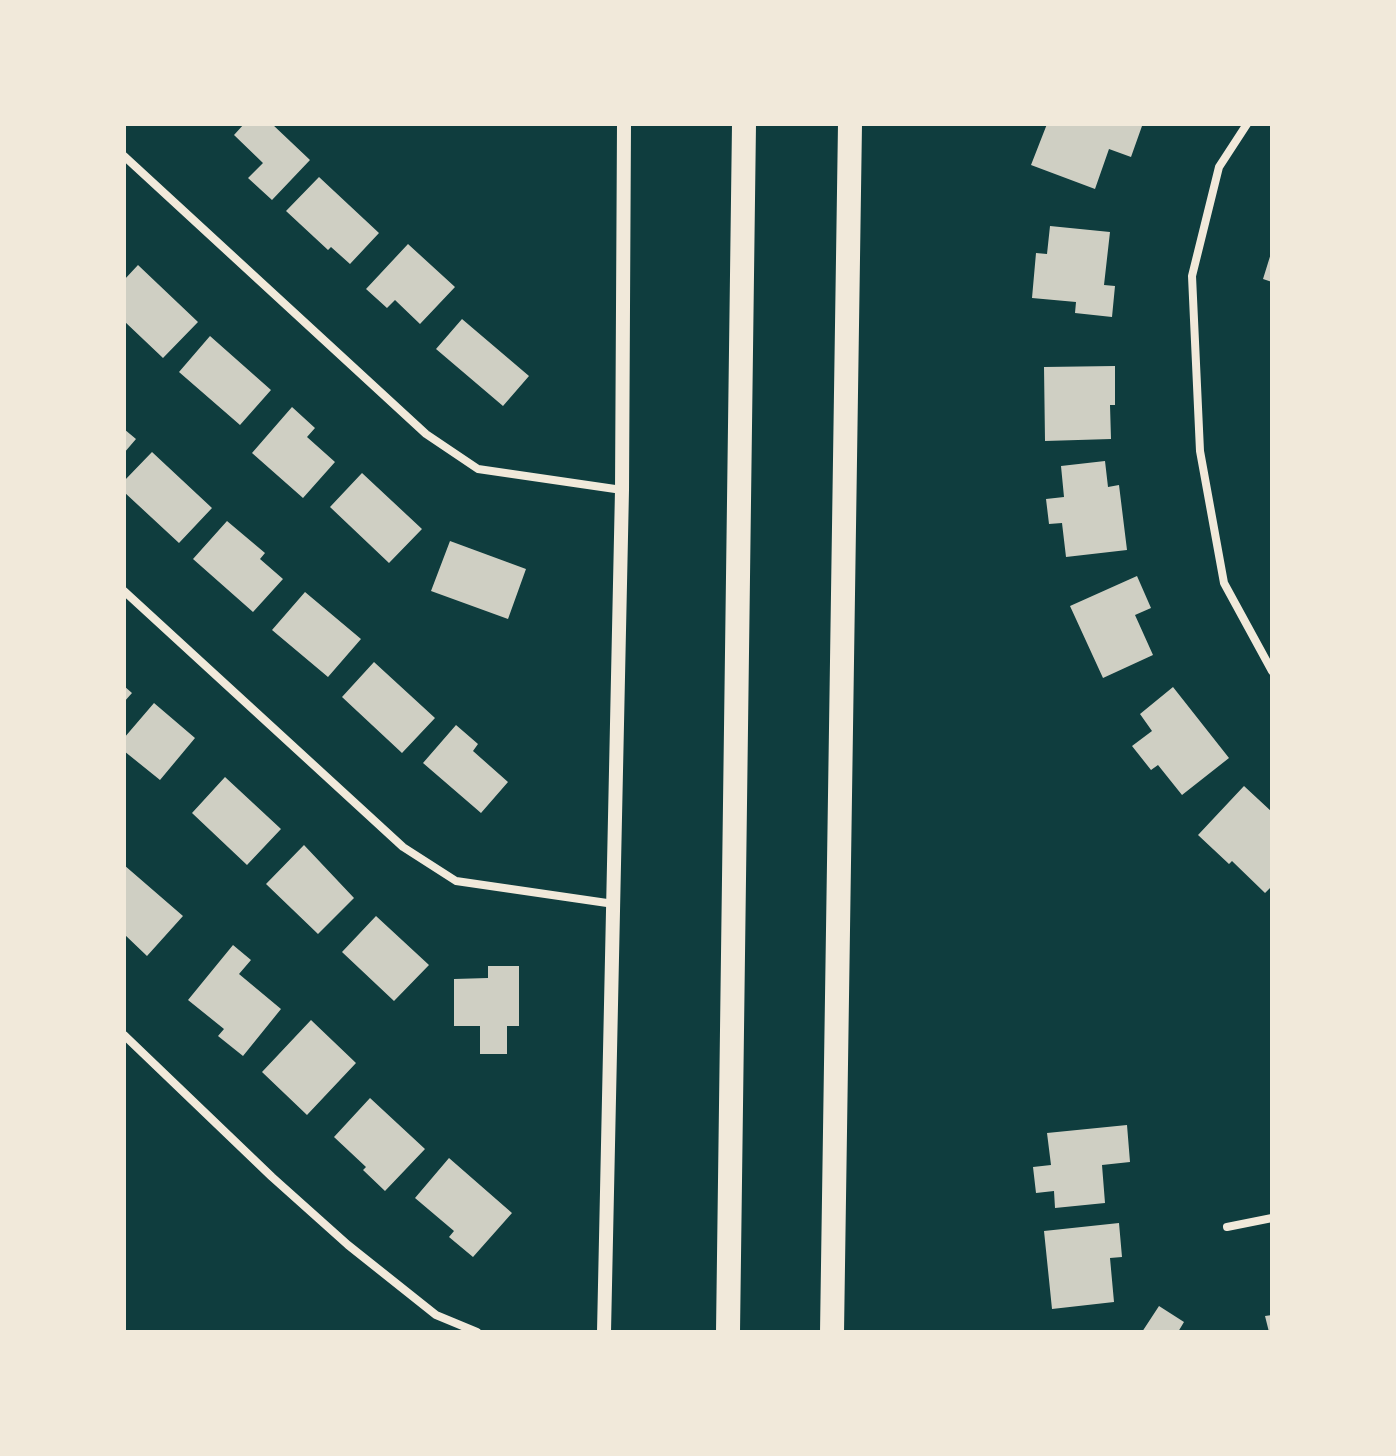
<!DOCTYPE html>
<style>
body{margin:0}
#map{position:relative;width:1396px;height:1456px;overflow:hidden;background:#0f3d3e;font-family:"Source Sans 3",sans-serif}
canvas{display:block}
.frame{position:absolute;inset:0;border:126px solid #f1e9da;pointer-events:none}
</style>
<div id="map">
<canvas width="1396" height="1456"></canvas>
<div class="frame"></div>
</div>
<script>
const g = document.querySelector('canvas').getContext('2d');
g.lineJoin = 'round';
function fill(path, color) { g.fillStyle = color; g.fill(path, 'evenodd'); }
const poly = rows => new Path2D(rows.map(r => 'M' + r).join(''));
function stroke(path, color, width, dash) { g.strokeStyle = color; g.lineWidth = width; g.lineCap = dash ? 'butt' : 'round'; g.setLineDash(dash || []); g.stroke(path); }
fill(poly([
 [244,124,272,124,310,160,272,200,248,178,263,163,234,135],
 [1047,124,1136,124,1142,126,1131,157,1109,149,1095,189,1031,165],
 [319,177,379,233,350,264,331,247,328,250,286,211],
 [1050,226,1110,232,1104,285,1115,286,1112,317,1075,313,1076,302,1032,298,1036,253,1047,254],
 [408,244,455,287,420,324,395,300,387,308,366,289],
 [1272,250,1272,282,1263,279],
 [138,265,198,322,163,358,124,321,124,280],
 [462,319,529,376,503,406,436,349],
 [210,336,271,390,240,425,179,372],
 [1115,366,1115,405,1110,405,1111,439,1045,441,1044,367],
 [292,407,315,428,307,437,335,462,303,498,252,453],
 [124,429,136,439,124,453],
 [152,452,212,508,179,543,124,492,124,481],
 [1105,461,1108,487,1119,485,1127,550,1066,557,1062,523,1049,524,1046,499,1064,497,1061,466],
 [362,473,422,529,389,563,330,507],
 [227,521,265,553,260,559,283,579,253,612,193,559],
 [450,541,526,569,508,619,431,591],
 [1137,576,1151,608,1135,615,1153,655,1103,678,1070,606],
 [305,592,361,639,328,677,272,630],
 [374,662,435,718,402,753,342,697],
 [124,686,132,693,124,702],
 [1173,687,1229,758,1182,795,1158,765,1151,770,1132,746,1152,731,1140,714],
 [154,703,195,738,160,780,124,751,124,738],
 [456,725,478,744,473,751,508,782,481,813,423,763],
 [225,777,281,829,247,865,192,813],
 [1244,786,1272,812,1272,886,1265,893,1232,861,1229,864,1198,835],
 [304,845,354,898,318,934,266,884],
 [124,865,183,916,147,956,124,934],
 [376,916,429,965,394,1001,342,952],
 [233,945,251,960,239,974,281,1009,243,1056,218,1036,224,1029,188,1000],
 [488,966,519,966,519,1026,507,1026,507,1054,480,1054,480,1026,454,1026,454,979,488,978],
 [311,1020,356,1063,307,1115,262,1072],
 [370,1098,425,1149,385,1191,363,1170,366,1167,334,1137],
 [1127,1125,1130,1162,1102,1165,1105,1203,1055,1208,1054,1191,1036,1193,1033,1167,1051,1165,1047,1133],
 [449,1158,512,1213,473,1257,449,1237,454,1231,415,1198],
 [1119,1223,1122,1257,1110,1258,1114,1302,1052,1309,1044,1231],
 [1159,1306,1184,1322,1178,1332,1142,1332],
 [1272,1315,1272,1332,1269,1332,1265,1316]
]), '#cfcfc3');
stroke(poly([
 [1247,124,1219,167,1192,276,1200,451,1224,583,1272,671],
 [124,156,426,434,478,469,622,490],
 [124,591,403,847,456,881,614,904],
 [124,1035,272,1177,348,1245,436,1315,477,1332],
 [1227,1227,1272,1218]
]), '#f1e9da', 8);
stroke(poly([
 [604,1332,622,490,624,124]
]), '#f1e9da', 14);
stroke(poly([
 [728,1332,744,124],
 [832,1332,850,124]
]), '#f1e9da', 24);
</script>
